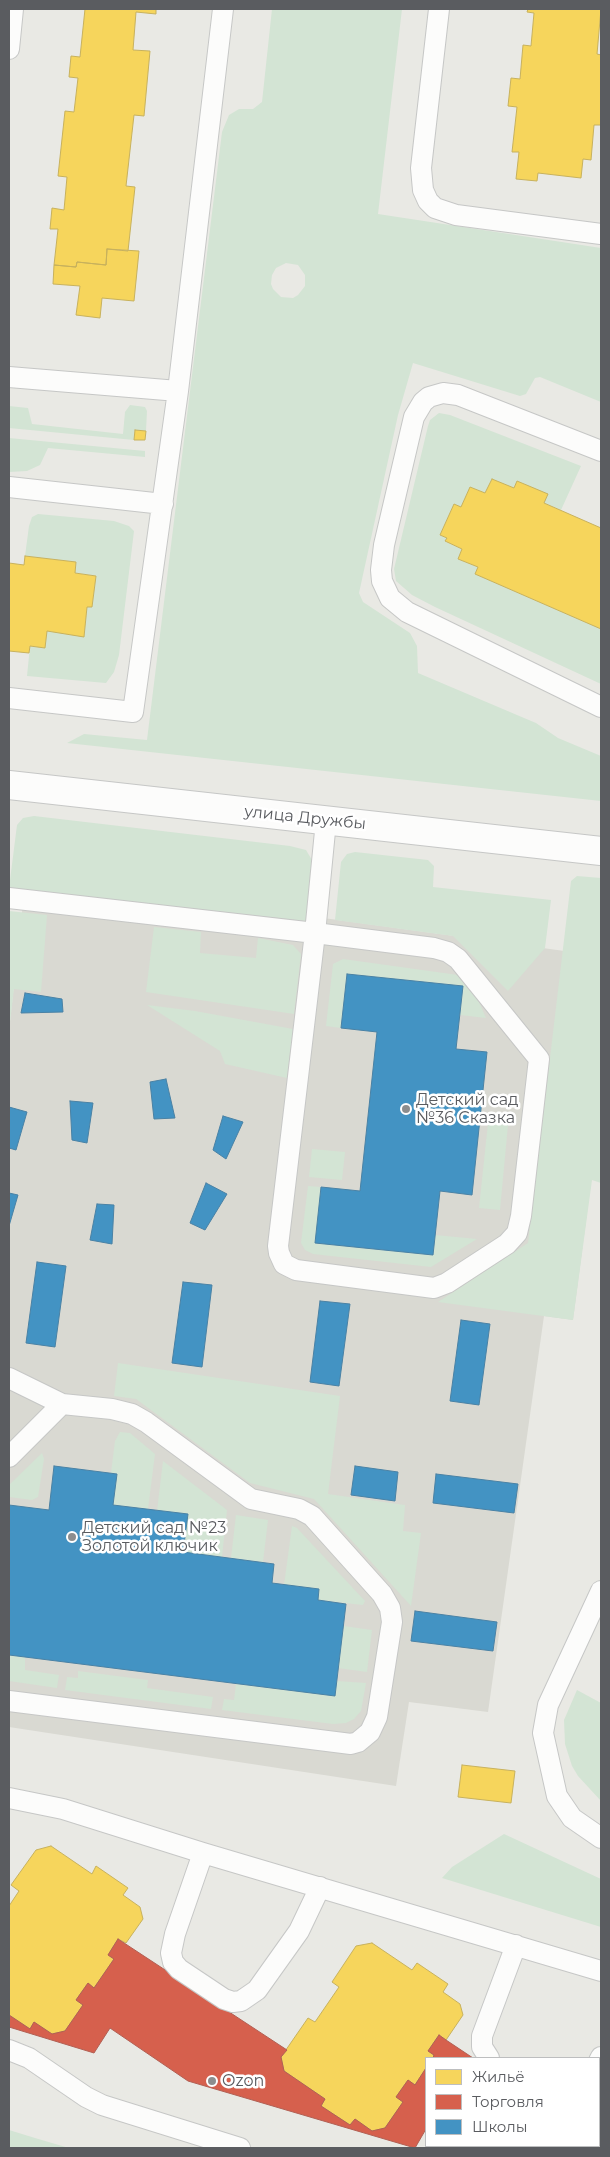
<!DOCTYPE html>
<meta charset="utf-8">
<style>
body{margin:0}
#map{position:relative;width:610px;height:2157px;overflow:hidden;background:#e9e9e4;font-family:Montserrat,sans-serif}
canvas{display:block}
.frame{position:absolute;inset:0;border:10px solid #5a5c60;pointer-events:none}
.legend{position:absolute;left:425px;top:2057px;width:175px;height:90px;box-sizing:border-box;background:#fff;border:1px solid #bdbebf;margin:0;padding:6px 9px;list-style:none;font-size:15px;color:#5a5c60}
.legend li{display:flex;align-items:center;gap:10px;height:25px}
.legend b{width:25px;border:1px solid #bdbebf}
</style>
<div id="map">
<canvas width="610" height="2157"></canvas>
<div class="frame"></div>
<ul class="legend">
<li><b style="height:14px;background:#f6d55c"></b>Жильё</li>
<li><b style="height:14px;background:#d6604d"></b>Торговля</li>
<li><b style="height:14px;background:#4393c3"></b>Школы</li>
</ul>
</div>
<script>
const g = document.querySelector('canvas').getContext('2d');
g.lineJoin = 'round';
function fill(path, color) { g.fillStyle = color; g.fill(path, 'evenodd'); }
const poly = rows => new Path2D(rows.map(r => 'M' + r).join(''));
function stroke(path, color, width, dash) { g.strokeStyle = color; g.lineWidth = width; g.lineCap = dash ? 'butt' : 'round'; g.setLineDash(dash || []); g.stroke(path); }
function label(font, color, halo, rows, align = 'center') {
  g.font = font + ' Montserrat,sans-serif'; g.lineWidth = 5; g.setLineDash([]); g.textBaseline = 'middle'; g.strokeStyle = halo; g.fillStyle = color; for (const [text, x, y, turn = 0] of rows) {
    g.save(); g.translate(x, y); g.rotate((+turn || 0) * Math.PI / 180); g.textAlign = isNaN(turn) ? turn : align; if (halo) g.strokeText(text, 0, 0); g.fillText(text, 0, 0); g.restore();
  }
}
fill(poly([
 [25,885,316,917,601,956,601,1106,573,1320,544,1316,488,1712,409,1702,396,1786,9,1727,9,1030]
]), '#d9d9d2');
fill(poly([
 [272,9,402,9,378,214,601,248,601,402,540,377,535,378,526,394,520,396,413,363,398,415,359,593,363,602,410,633,417,646,418,673,517,715,536,723,558,738,601,756,601,801,67,743,84,734,147,740,222,132,229,115,239,109,253,109,262,102],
 [286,263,298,265,305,275,305,286,298,295,293,298,281,297,273,289,271,284,272,275,276,268],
 [130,405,145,407,147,411,146,431,135,430,134,440,9,428,9,406,28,408,32,424,123,434,125,412],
 [439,413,450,415,581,466,561,510,544,503,547,495,517,481,514,488,492,479,485,493,470,487,461,507,454,504,440,535,447,538,446,542,462,549,458,559,478,567,475,574,601,629,601,684,435,607,412,595,396,581,394,569,428,426,430,420],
 [9,438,145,451,145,457,48,448,40,465,27,471,9,472],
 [38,514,114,521,129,526,134,531,119,655,114,672,106,683,27,676,30,646,45,648,47,631,84,636,87,607,92,607,96,576,75,573,76,562,25,556,29,526,32,517],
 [34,816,290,846,306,850,312,860,306,921,9,888,17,825,23,818],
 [355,852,428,860,434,866,433,887,551,900,545,948,508,991,453,936,335,920,341,862,347,854],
 [577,876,601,878,601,1183,592,1180,573,1320,438,1302,528,1243,571,881],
 [9,911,47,915,41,992,14,989,9,1030],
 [154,927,201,932,200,953,256,958,258,938,293,945,301,954,294,1014,146,992],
 [343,959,458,975,472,986,486,1018,460,1015,463,986,347,974,341,1028,326,1026,333,964],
 [147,1005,195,1011,293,1029,287,1078,225,1064,220,1051],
 [488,1123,508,1125,500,1210,479,1208],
 [312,1149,345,1152,342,1180,309,1177],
 [308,1186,321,1187,315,1243,433,1255,435,1235,477,1239,431,1267,313,1254,305,1250,301,1243],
 [118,1363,340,1396,328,1494,405,1505,403,1531,421,1533,411,1606,314,1499,250,1483,136,1399,114,1396],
 [120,1432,130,1433,155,1454,148,1509,113,1505,117,1474,111,1473,115,1441],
 [42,1453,44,1459,38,1497,32,1500,9,1497,10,1484],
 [163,1461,227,1510,222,1557,183,1552,157,1511],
 [236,1515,268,1520,263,1562,231,1558],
 [292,1526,297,1528,365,1601,363,1605,318,1600,319,1589,284,1585],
 [344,1626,372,1630,367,1672,338,1668],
 [9,1655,25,1657,25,1670,59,1675,57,1688,9,1681],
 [78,1671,148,1680,147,1688,213,1697,211,1709,65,1690,67,1677,78,1678],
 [337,1681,366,1683,361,1711,354,1719,346,1723,333,1724,222,1710,224,1699,234,1700,236,1684,335,1696],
 [577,1690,601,1703,601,1801,578,1776,572,1766,565,1744,564,1720],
 [504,1834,601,1879,601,1927,442,1878,452,1867],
 [9,2130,35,2138,69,2148,9,2148]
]), '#d3e4d4');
const homes = poly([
 [85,9,156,9,156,14,136,12,133,50,150,51,144,116,134,115,126,186,135,187,128,251,107,249,106,265,77,262,76,267,54,265,58,229,50,229,52,208,64,210,67,177,58,176,65,111,74,112,78,78,69,77,71,56,80,57,85,9],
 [528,9,601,9,597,54,601,55,601,125,594,125,591,160,583,159,581,178,538,173,537,181,516,179,519,152,512,152,517,107,508,106,511,78,520,79,523,45,531,46,534,13,527,12,528,9],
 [107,249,139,251,134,301,102,298,100,318,76,315,80,286,53,284,54,265,76,267,77,262,106,265,107,249],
 [135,430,146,431,145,440,134,440,135,430],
 [492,479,514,488,517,481,548,494,544,503,601,528,601,629,475,574,478,567,458,559,462,549,445,541,447,538,440,535,454,504,461,507,470,487,485,493,492,479],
 [25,556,76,562,75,573,96,576,92,607,87,607,84,637,47,631,45,648,30,646,29,653,9,651,9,563,24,565,25,556],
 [462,1765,515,1771,511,1803,458,1797,462,1765],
 [51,1846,92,1874,96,1866,128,1888,123,1895,140,1907,143,1919,126,1943,118,1939,108,1955,114,1959,94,1988,88,1983,76,2000,83,2005,65,2031,52,2034,34,2022,30,2029,9,2015,9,1906,19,1891,11,1885,36,1850,51,1846],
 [372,1943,412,1970,417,1963,448,1984,443,1992,460,2004,463,2015,446,2040,439,2035,428,2051,434,2055,433,2058,426,2058,426,2068,415,2085,408,2080,396,2097,403,2102,385,2128,372,2131,355,2119,350,2125,321,2106,325,2099,284,2071,281,2057,308,2018,315,2022,339,1987,332,1982,356,1946,372,1943]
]);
fill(homes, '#f6d55c');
stroke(homes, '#c7b15d', 1);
const shops = poly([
 [118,1939,287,2050,281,2057,284,2071,325,2099,321,2106,350,2125,355,2119,372,2131,385,2128,403,2102,396,2097,408,2080,415,2085,426,2068,426,2129,415,2148,188,2081,110,2028,94,2053,9,2027,9,2015,30,2029,34,2022,52,2034,65,2031,83,2005,76,2000,88,1983,94,1988,114,1959,108,1955,118,1939],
 [439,2035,446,2040,473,2058,433,2058,434,2055,428,2051,439,2035],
 [599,2141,601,2143,601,2148,466,2148,462,2146,599,2146,599,2141]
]);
fill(shops, '#d6604d');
stroke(shops, '#b15f53', 1);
const schools = poly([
 [347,974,463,986,456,1049,487,1052,472,1195,440,1191,433,1255,315,1243,321,1187,360,1191,377,1032,341,1028,347,974],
 [25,993,62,999,63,1012,21,1013,25,993],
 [166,1079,175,1118,154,1119,150,1082,166,1079],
 [70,1101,93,1103,87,1143,72,1140,70,1101],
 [9,1107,27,1112,16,1150,9,1148,9,1107],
 [223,1116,243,1122,226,1159,213,1150,223,1116],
 [206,1183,227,1194,205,1230,190,1223,206,1183],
 [9,1193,18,1195,9,1226,9,1193],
 [97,1204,114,1205,112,1244,90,1240,97,1204],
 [37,1262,66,1266,55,1347,26,1343,37,1262],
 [183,1282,212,1285,202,1367,172,1363,183,1282],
 [320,1301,350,1304,339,1386,310,1382,320,1301],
 [461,1320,490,1324,479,1405,450,1401,461,1320],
 [54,1466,117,1474,113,1505,188,1514,183,1552,274,1564,272,1583,319,1589,318,1600,346,1604,335,1696,9,1655,9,1505,49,1510,54,1466],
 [355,1466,398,1472,395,1501,351,1495,355,1466],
 [436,1474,518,1484,514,1513,433,1503,436,1474],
 [415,1611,497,1622,493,1651,411,1641,415,1611]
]);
fill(schools, '#4393c3');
stroke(schools, '#4a82a5', 1);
const service = poly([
 [439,9,421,168,423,190,428,201,435,208,456,215,601,234],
 [9,49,13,9],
 [9,377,178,391],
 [601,451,458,395,443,393,429,397,423,402,414,417,384,545,381,570,382,581,390,598,407,612,601,707],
 [9,487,163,504],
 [9,698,133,712,178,391,223,9],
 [9,898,315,933,434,948,448,952,458,959,539,1059,521,1216,517,1233,507,1244,447,1283,434,1288,296,1270,284,1264,279,1253,278,1246,315,933,326,821],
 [9,1378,62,1404,112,1409,132,1414,146,1422,251,1499,299,1509,312,1516,382,1594,390,1608,392,1622,377,1717,370,1732,358,1742,351,1744,9,1701],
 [9,1457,62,1404],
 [601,1591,548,1705,543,1733,557,1796,572,1818,601,1838],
 [9,1798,63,1809,203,1853,601,1971],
 [203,1853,175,1934,171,1953,173,1962,179,1969,224,1999,233,2002,241,2001,257,1990,299,1931,320,1887],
 [9,2050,29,2058,86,2097,102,2105,240,2148],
 [489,2058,482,2047,482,2036,516,1945],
 [599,2061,601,2057]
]);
const minor = poly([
 [9,785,601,851]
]);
stroke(service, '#c6c7c6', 22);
stroke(minor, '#c6c7c6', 30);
stroke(service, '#fcfcfb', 20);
stroke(minor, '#fcfcfb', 28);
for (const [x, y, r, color] of [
 [406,1109,5,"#8c8d8e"],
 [72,1537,5,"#8c8d8e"],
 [212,2081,5,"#8c8d8e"]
]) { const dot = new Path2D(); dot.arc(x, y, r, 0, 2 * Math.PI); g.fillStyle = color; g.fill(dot); stroke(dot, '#fff', 2); }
label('16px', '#5a5c60', '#fff', [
 ["улица Дружбы",305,818,6]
]);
label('16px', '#5a5c60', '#fff', [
 ["Детский сад",416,1100],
 ["№36 Сказка",416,1118],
 ["Детский сад №23",82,1528],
 ["Золотой ключик",82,1546],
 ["Ozon",222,2081]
], 'left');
</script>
